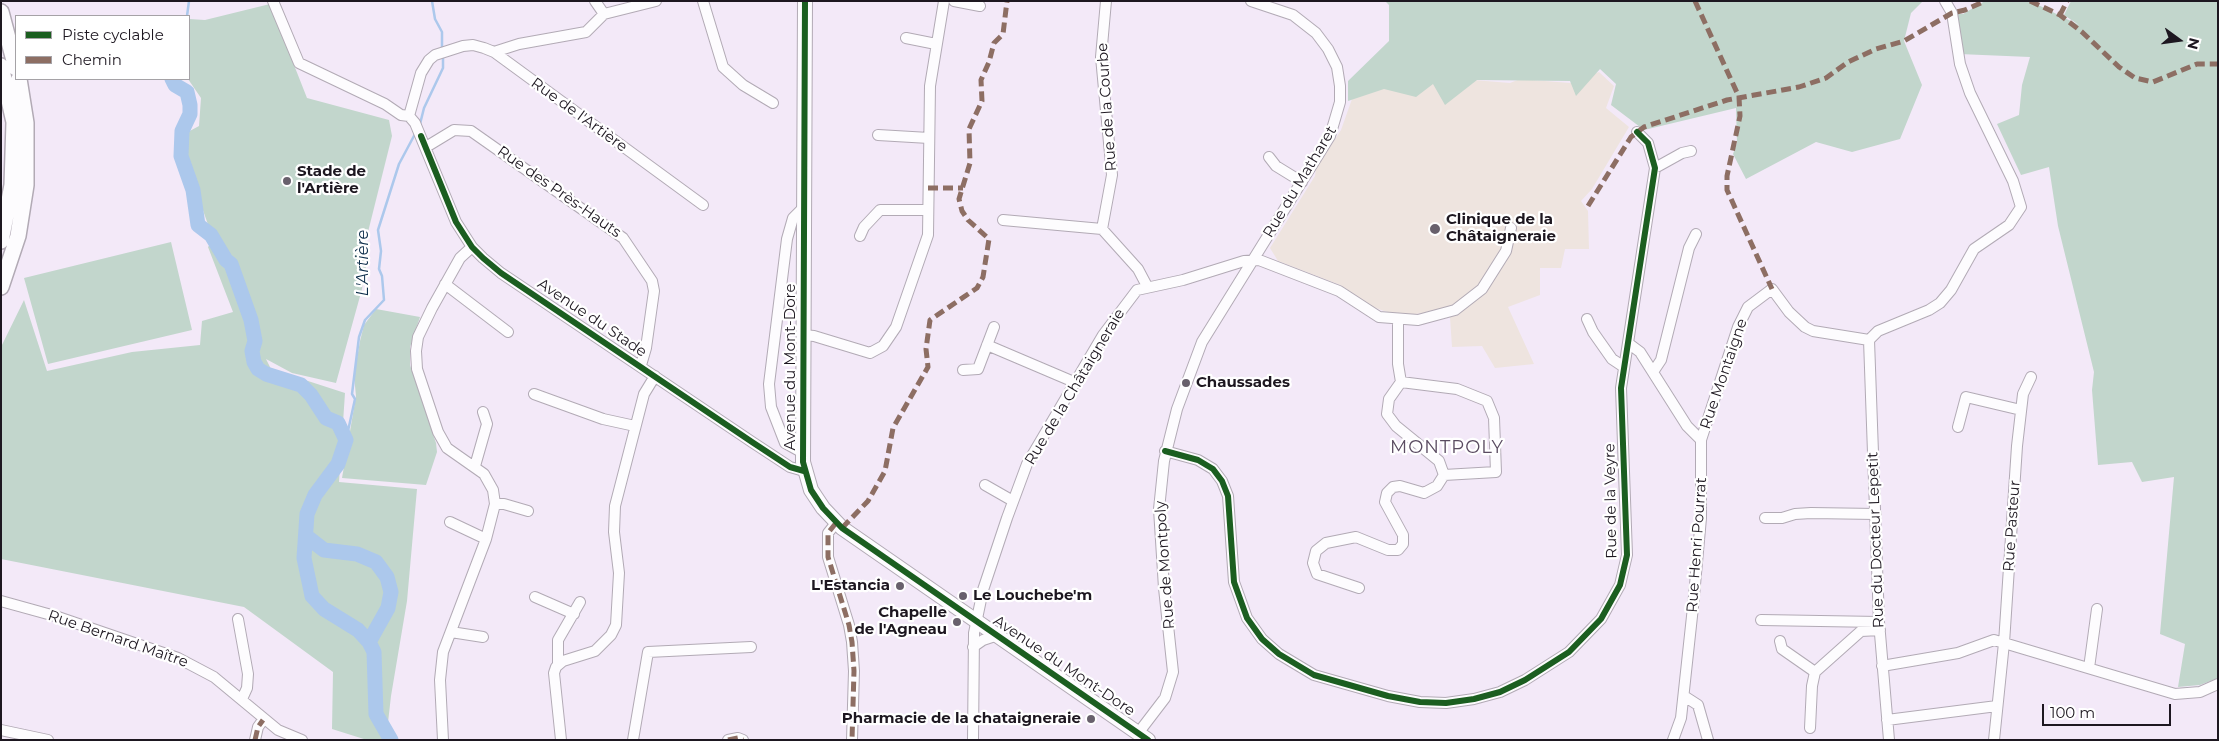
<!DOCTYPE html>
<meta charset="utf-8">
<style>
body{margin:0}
#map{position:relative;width:2219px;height:741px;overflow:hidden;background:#f3e9f8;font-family:Montserrat,sans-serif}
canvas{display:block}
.frame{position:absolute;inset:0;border:2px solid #1d1720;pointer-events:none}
.legend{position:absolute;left:15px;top:15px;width:175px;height:65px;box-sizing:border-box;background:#fff;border:1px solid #a5a2a6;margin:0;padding:6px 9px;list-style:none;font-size:15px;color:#1d1720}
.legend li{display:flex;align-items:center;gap:10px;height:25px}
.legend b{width:25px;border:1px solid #a5a2a6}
.north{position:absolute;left:2154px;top:15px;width:50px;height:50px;-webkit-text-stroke:4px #fff;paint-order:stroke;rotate:104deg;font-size:14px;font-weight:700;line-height:20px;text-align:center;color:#1d1720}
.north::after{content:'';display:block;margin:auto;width:18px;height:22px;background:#1d1720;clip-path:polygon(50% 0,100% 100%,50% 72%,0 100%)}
.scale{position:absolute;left:2042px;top:704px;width:129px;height:22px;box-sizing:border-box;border:2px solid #1d1720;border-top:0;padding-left:6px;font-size:15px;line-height:18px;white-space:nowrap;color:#1d1720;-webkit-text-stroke:4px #fff;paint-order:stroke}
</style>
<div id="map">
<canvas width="2219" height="741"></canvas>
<div class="frame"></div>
<ul class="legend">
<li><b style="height:6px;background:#1b5e20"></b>Piste cyclable</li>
<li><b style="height:6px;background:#8d6e63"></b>Chemin</li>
</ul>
<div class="north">N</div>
<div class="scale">100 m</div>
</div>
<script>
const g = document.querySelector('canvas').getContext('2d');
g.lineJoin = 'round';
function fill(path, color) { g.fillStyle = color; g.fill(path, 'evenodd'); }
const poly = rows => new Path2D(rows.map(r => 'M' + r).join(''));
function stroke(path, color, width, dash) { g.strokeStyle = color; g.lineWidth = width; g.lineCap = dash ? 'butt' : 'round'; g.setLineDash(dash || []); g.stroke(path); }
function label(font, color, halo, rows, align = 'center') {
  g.font = font + ' Montserrat,sans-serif'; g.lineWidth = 4.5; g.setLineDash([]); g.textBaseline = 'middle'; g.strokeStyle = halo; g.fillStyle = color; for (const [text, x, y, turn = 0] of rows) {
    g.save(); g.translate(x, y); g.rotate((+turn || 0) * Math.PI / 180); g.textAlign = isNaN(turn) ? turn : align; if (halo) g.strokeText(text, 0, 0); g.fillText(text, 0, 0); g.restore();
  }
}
fill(poly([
 [1599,72,1614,86,1606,108,1629,127,1592,189,1581,201,1588,211,1589,249,1565,249,1561,268,1540,268,1540,295,1508,307,1534,364,1495,368,1482,346,1452,347,1450,317,1444,310,1402,316,1384,311,1367,305,1340,285,1278,261,1270,248,1315,176,1316,169,1341,130,1352,99,1402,74,1510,83,1520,79,1570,83]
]), '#eee4df');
fill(poly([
 [1385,1,1923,1,1911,13,1904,41,1922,85,1900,139,1852,152,1816,142,1746,179,1733,154,1737,143,1736,108,1644,130,1611,105,1616,84,1600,69,1576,96,1570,81,1477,80,1445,105,1433,84,1416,97,1384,89,1348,101,1348,81,1389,41,1389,5],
 [1985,1,2030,1,2079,25,2064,15,2071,1,2218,1,2218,678,2200,685,2178,687,2185,644,2160,634,2174,477,2142,482,2132,462,2098,465,2092,390,2094,372,2058,226,2049,167,2021,175,1997,124,2019,115,2022,85,2030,57,1959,54,1952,13,1963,14],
 [270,4,307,98,389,120,392,136,366,240,366,268,362,289,336,383,292,373,266,359,271,369,345,393,339,482,417,489,407,601,391,696,386,740,367,740,332,729,333,672,244,607,1,559,1,347,24,300,47,371,132,352,200,345,202,321,233,312,208,247,216,237,210,230,200,202,184,147,186,133,199,126,201,98,188,79,189,19,205,20],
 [171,242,192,330,48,364,24,278],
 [376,309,420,317,410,347,410,365,436,443,437,452,426,485,342,478,356,396,354,376,360,341,364,325]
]), '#c2d6cc');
stroke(poly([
 [432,1,435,19,442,32,442,49],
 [187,16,189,1],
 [420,124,424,108,443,68,443,55],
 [346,440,355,399,352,394,359,337,365,320,384,300,382,276,379,269,381,251,378,230,399,164,415,134]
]), '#acc8ec', 2.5);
stroke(poly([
 [172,79,175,85,187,92,190,105,190,114,182,131,181,156,193,190,198,225,211,235,226,260,231,264,251,320,255,341,252,351,254,362,258,369,266,374,301,385,311,395,326,418,338,423,346,440,338,464,315,495,307,514,304,558,312,596,324,609,358,630,369,642,374,652,376,714,391,740],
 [306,536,324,550,357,554,376,562,387,577,391,592,388,608,369,642]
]), '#acc8ec', 15);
const minor = poly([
 [273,1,299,63,385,104,401,115,409,116,415,123,456,222,472,247,483,258,501,273,752,442,790,467,804,471],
 [595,1,604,14],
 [703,1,723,67,743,85,773,103],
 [954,1,980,6],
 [1106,1,1101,57,1112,175,1102,229,1138,269,1147,286],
 [906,38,936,44],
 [494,52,519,44,586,32,604,14,656,1],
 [409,116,421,73,429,60,435,55,463,46,473,45,484,48,494,52,703,205],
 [878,135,929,138],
 [426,147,454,130,471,131,623,238,652,281,654,291,646,348,641,365],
 [1269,157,1276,166,1302,182],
 [1655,168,1682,153,1691,151],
 [1003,220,1102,229],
 [860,236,864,227,880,210,928,210],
 [445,284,508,332],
 [1587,319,1593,332,1612,359,1624,367],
 [803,335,814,336,870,353,883,346,896,327,928,235,930,86,944,1],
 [1869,340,1878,331,1929,310,1940,303,1951,290,1974,249,2009,225,2021,207,2013,181,1970,93,1960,64,1952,13,1945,1],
 [1869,340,1879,622,1889,740],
 [1628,343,1640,352,1687,426,1701,440,1701,518,1693,607,1681,718,1673,740],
 [987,345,1074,382],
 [963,370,978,369,994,327],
 [1653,372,1661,360,1689,248,1696,234],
 [1401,382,1457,389,1487,401,1494,418,1496,472,1444,475],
 [534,394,603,419,635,426],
 [1958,427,1966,397,2021,410],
 [1701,440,1738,327,1748,307,1772,289,1789,312,1805,327,1813,331,1869,340],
 [1165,451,1198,460,1213,469,1222,481,1228,496,1234,582,1247,618,1262,639,1279,654,1314,675,1388,696,1420,702,1446,703,1474,699,1500,692,1525,680,1569,652,1601,619,1620,585,1627,555,1621,388,1655,168,1648,143,1637,132],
 [803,453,785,443,771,407,769,384,787,239,793,218,804,207],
 [475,466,487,424,483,412],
 [985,485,1013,501],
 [495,504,504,504,528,511],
 [1765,518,1782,518,1795,514,1811,513,1876,514],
 [450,522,486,539],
 [836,523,828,533,828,557,849,625,852,642,854,671,852,740],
 [1359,588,1317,574,1313,563,1316,551,1326,543,1356,537,1388,550,1398,550,1403,544,1403,535,1385,502,1387,493,1393,487,1400,486,1424,493,1437,486,1444,475,1439,461,1396,426,1387,414,1389,399,1401,382,1398,364,1398,321],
 [535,597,574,614],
 [1,601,55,616,178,658,214,677,278,730,302,740],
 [238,619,248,674,247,688,242,699],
 [1761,620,1879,622],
 [451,632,483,637],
 [1780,641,1782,649,1815,672],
 [973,647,983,640,998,635],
 [558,664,558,640,580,602],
 [1882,666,1958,653,1994,640,2175,694,2200,692,2218,684],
 [2089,668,2097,609],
 [1684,696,1698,705,1708,740],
 [1887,720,1997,706],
 [1810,728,1812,686,1815,672,1861,631,1880,630],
 [1,730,48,740],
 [1139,732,1165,698,1173,672,1164,588,1159,509,1164,461,1177,409,1202,342,1330,136,1340,102,1340,86,1337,67,1328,49,1316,33,1293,15,1251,1],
 [255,740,258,727,263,720],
 [443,740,440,680,443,652,486,539,495,504,493,490,484,474,447,448,438,432,417,369,416,351,418,337,432,308,460,258,472,247],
 [561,740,554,673,556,667,563,661,595,651,611,635,616,625,619,573,614,532,615,506,644,394,655,376],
 [633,740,648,652,751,647],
 [728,740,738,738,743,740],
 [973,740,974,633,983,590,1007,518,1027,464,1103,335,1137,290,1183,280,1244,261,1259,260,1339,291,1379,317,1418,320,1455,310,1482,289,1506,251,1511,228],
 [1994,740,2004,643,2017,446,2023,394,2031,377]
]);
const major = poly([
 [805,1,803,462,811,490,823,508,842,528,1148,740]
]);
const highway = poly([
 [1,12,16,68],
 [1,66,14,122,12,185,1,241],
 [1,287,18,236,26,185,26,123,19,79]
]);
stroke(minor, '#b2aab5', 12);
stroke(major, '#b2aab5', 16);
stroke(highway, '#b2aab5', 18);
stroke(minor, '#fdfcfe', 10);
stroke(major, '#fdfcfe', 14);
stroke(highway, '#fdfcfe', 15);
stroke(poly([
 [1695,1,1739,97,1740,116,1727,176,1727,190,1772,289],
 [2030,1,2060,15,2082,32,2119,67,2135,78,2153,82,2197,64,2218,64],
 [2060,15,2067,1],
 [928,188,963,188],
 [1588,206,1631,137,1644,127,1727,100,1799,87,1826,78,1848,62,1876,49,1904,41,1952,13,1965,10,1985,1],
 [836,523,828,533,828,557,849,625,852,642,854,671,852,740],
 [842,528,868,501,885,471,893,428,928,367,926,349,930,320,977,288,983,277,989,239,968,220,962,211,959,199,970,163,969,129,982,101,981,80,989,62,994,43,1003,34,1007,1],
 [255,740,258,727,263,720],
 [728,740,738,738,743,740]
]), '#8d6e63', 5, [10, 5]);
stroke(poly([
 [805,1,803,462,811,490,823,508,842,528,1148,740],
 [421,136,456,222,472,247,483,258,501,273,752,442,790,467,804,471],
 [1165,451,1198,460,1213,469,1222,481,1228,496,1234,582,1247,618,1262,639,1279,654,1314,675,1388,696,1420,702,1446,703,1474,699,1500,692,1525,680,1569,652,1601,619,1620,585,1627,555,1621,388,1655,168,1648,143,1637,132]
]), '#1b5e20', 6);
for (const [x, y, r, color] of [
 [287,181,5,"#68606c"],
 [1435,229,6,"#68606c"],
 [1186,383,5,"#68606c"],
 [900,586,5,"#68606c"],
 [963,596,5,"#68606c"],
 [957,622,5,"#68606c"],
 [1091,719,5,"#68606c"]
]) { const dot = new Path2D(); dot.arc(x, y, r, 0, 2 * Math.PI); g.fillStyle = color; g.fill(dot); stroke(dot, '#fff', 2); }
label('15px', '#1d1720', '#fff', [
 ["Rue de la Courbe",1107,107,-94],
 ["Rue de l'Artière",579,115,36],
 ["Rue du Matharet",1300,182,-59],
 ["Rue des Près-Hauts",559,192,35],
 ["Avenue du Stade",592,318,34],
 ["Avenue du Mont-Dore",791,367,-90],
 ["Rue Montaigne",1724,374,-71],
 ["Rue de la Châtaigneraie",1075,387,-59],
 ["Rue de la Veyre",1611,501,-91],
 ["Rue Pasteur",2012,526,-86],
 ["Rue du Docteur Lepetit",1876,540,-92],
 ["Rue Henri Pourrat",1697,545,-86],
 ["Rue de Montpoly",1165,565,-94],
 ["Rue Bernard Maître",118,639,19],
 ["Avenue du Mont-Dore",1064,666,34]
]);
label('bold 15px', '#1d1720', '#fff', [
 ["Stade de",297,172],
 ["l'Artière",297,189],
 ["Clinique de la",1446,220],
 ["Châtaigneraie",1446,237],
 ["Chaussades",1196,383],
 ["L'Estancia",890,586,"right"],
 ["Le Louchebe'm",973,596],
 ["Chapelle",947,613,"right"],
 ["de l'Agneau",947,630,"right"],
 ["Pharmacie de la chataigneraie",1081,719,"right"]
], 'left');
label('italic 16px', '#0b2c49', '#fff', [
 ["L'Artière",363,263,-90]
]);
g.letterSpacing = '1px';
label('18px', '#5a4b61', '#fff', [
 ["MONTPOLY",1447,448]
]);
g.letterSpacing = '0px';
</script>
